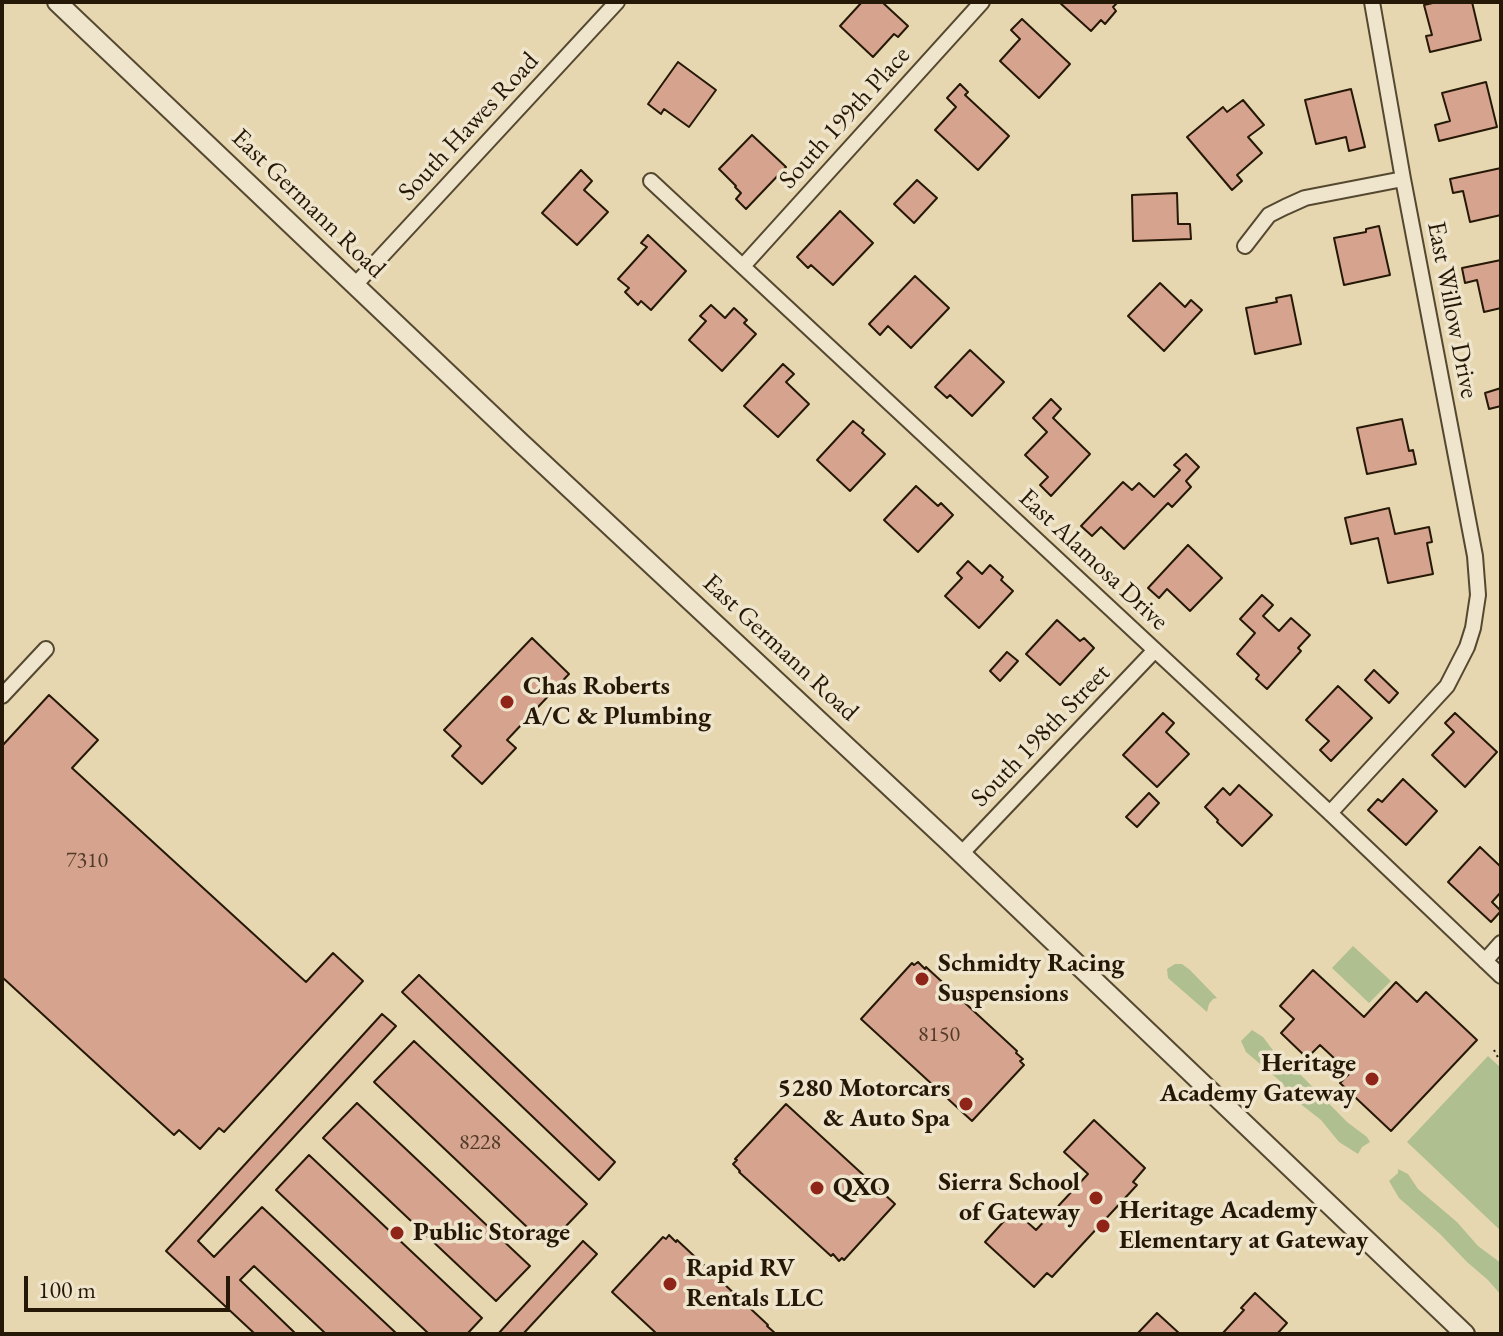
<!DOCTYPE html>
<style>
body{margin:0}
#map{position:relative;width:1503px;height:1336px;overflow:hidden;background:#e6d7b0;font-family:"EB Garamond",serif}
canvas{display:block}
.frame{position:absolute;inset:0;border:4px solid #251806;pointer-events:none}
.scale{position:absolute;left:24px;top:1276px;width:206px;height:36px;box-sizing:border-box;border:4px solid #251806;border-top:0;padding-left:10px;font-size:24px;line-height:28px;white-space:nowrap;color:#251806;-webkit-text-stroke:6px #efe5cc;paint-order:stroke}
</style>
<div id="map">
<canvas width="1503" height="1336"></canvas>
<div class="frame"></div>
<div class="scale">100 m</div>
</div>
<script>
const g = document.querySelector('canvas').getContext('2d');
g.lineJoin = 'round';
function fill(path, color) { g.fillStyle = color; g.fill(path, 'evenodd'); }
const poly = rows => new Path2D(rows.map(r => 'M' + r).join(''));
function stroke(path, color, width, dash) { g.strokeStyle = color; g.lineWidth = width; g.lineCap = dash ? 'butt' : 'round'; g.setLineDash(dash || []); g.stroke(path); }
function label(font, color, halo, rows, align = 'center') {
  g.font = font + ' "EB Garamond",serif'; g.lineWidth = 7; g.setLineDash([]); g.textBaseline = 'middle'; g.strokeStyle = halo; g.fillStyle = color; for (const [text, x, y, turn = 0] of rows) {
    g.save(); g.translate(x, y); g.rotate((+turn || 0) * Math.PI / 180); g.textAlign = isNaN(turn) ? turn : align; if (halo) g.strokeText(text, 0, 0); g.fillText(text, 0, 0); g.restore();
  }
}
fill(poly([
 [1353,946,1391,981,1369,1003,1332,968],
 [1175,964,1182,964,1190,970,1217,998,1213,999,1209,1004,1207,1012,1168,978,1167,969],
 [1252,1030,1263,1037,1275,1053,1292,1066,1347,1122,1367,1137,1370,1142,1362,1147,1358,1154,1339,1142,1321,1120,1298,1102,1280,1081,1246,1052,1241,1041],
 [1488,1056,1501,1068,1501,1231,1407,1142],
 [1398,1169,1408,1174,1418,1189,1457,1222,1478,1246,1501,1263,1501,1295,1488,1280,1467,1262,1440,1234,1399,1198,1389,1181,1398,1173]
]), '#b0bf8f');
const building = poly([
 [862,2,882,2,908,26,898,37,894,34,873,57,840,26,862,2],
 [1059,2,1118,2,1113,7,1116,11,1105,24,1101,20,1091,31,1059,2],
 [1437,2,1472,2,1481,40,1430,52,1426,36,1432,35,1424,5,1437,2],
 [1022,19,1070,64,1039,98,1000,61,1020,39,1011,30,1022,19],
 [678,62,716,90,689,127,664,109,661,114,648,104,678,62],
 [1486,82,1497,127,1439,141,1435,125,1450,121,1442,93,1486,82],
 [960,84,968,92,965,95,1009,136,978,170,935,130,956,107,947,98,960,84],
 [1351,89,1365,147,1349,151,1346,137,1316,144,1305,100,1351,89],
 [1243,100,1264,125,1248,137,1262,153,1237,175,1242,181,1232,190,1187,137,1223,107,1227,112,1243,100],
 [752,135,786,167,746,209,736,199,741,193,735,187,736,186,719,169,752,135],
 [1501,168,1501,215,1470,222,1463,191,1453,193,1450,179,1501,168],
 [581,170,592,181,584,190,608,212,577,245,542,213,581,170],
 [917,180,937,198,914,223,894,204,917,180],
 [1177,193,1178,224,1190,224,1191,239,1133,241,1132,195,1177,193],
 [840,211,873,243,833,285,811,265,808,268,797,257,840,211],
 [1379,226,1390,275,1344,285,1334,238,1366,232,1366,229,1379,226],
 [648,235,686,271,651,310,641,301,638,305,625,292,629,288,618,279,647,247,641,243,648,235],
 [1501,260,1501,308,1484,312,1477,280,1465,283,1462,268,1501,260],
 [915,276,949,308,911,348,888,326,880,335,869,324,915,276],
 [1160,283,1185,307,1191,300,1202,310,1164,351,1128,316,1160,283],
 [1291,295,1301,344,1255,354,1246,308,1277,302,1276,298,1291,295],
 [711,305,725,318,734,308,747,320,744,323,756,334,722,371,689,340,706,321,700,316,711,305],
 [970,350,1004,382,972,416,950,395,947,398,935,387,970,350],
 [783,364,794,374,786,382,809,404,778,437,744,406,783,364],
 [1501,388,1501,406,1489,409,1485,393,1501,388],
 [1051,399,1061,409,1053,418,1090,454,1051,496,1040,485,1048,477,1025,455,1047,432,1033,418,1051,399],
 [1402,419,1409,451,1413,450,1416,464,1367,474,1357,428,1402,419],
 [853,421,864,430,862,433,885,454,850,491,817,460,853,421],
 [1186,454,1199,467,1186,481,1191,487,1172,507,1168,503,1124,549,1101,527,1092,536,1081,526,1123,482,1132,490,1139,483,1154,497,1180,470,1174,465,1186,454],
 [916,486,938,506,941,503,953,515,918,552,884,520,916,486],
 [1389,508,1395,534,1429,527,1432,542,1427,543,1433,574,1388,583,1378,538,1351,544,1345,518,1389,508],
 [1188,545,1222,578,1190,611,1167,589,1159,598,1148,588,1188,545],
 [968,561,982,574,990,565,1003,577,1001,580,1013,591,979,628,945,596,962,578,957,573,968,561],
 [1262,595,1273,605,1263,616,1279,631,1291,618,1310,635,1298,648,1301,651,1267,689,1256,679,1259,675,1237,654,1255,633,1240,619,1262,595],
 [1057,620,1080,641,1084,638,1094,648,1060,685,1026,654,1057,620],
 [532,638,569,674,507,740,516,748,482,784,452,756,461,746,444,730,532,638],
 [1007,652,1018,661,1000,681,990,671,1007,652],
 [1374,670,1398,693,1389,703,1365,680,1374,670],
 [1338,686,1372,718,1331,761,1320,750,1329,741,1306,720,1338,686],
 [49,695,98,740,72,768,306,982,333,953,363,981,224,1132,219,1128,200,1149,179,1130,174,1135,2,977,2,746,49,695],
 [1163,713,1174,723,1166,732,1189,754,1157,787,1123,755,1163,713],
 [1455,713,1497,752,1465,787,1432,755,1454,732,1445,723,1455,713],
 [1403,779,1437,811,1406,845,1368,810,1378,799,1382,802,1403,779],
 [1239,785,1272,815,1242,846,1217,822,1218,820,1205,807,1223,788,1230,795,1239,785],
 [1149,793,1159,803,1137,827,1126,817,1149,793],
 [1480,847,1501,867,1501,892,1492,902,1501,911,1491,922,1448,882,1480,847],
 [918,962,925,969,926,967,1017,1051,1016,1053,1023,1059,1020,1061,1024,1065,972,1121,861,1019,912,963,914,965,918,962],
 [1313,970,1364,1017,1396,982,1417,1002,1426,992,1477,1040,1391,1131,1340,1083,1350,1073,1320,1045,1307,1058,1281,1033,1294,1019,1280,1006,1313,970],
 [419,975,615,1162,599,1180,402,992,419,975],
 [382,1014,396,1026,198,1241,214,1257,262,1207,397,1334,326,1334,254,1266,240,1280,296,1334,255,1334,166,1251,382,1014],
 [414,1041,587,1204,547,1246,374,1082,414,1041],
 [357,1103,530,1266,496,1301,323,1138,357,1103],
 [786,1104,895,1204,844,1260,842,1258,839,1261,833,1254,831,1256,739,1172,740,1171,733,1164,737,1160,735,1159,786,1104],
 [1094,1120,1145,1168,1133,1182,1137,1185,1052,1277,1047,1273,1034,1287,985,1242,1014,1210,1036,1230,1088,1174,1064,1152,1094,1120],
 [309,1155,482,1318,467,1334,429,1334,276,1190,309,1155],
 [669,1235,676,1242,677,1240,768,1325,767,1326,776,1334,657,1334,612,1292,663,1237,666,1239,669,1235],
 [583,1241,597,1254,523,1334,498,1334,583,1241],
 [1255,1293,1287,1323,1277,1334,1222,1334,1244,1310,1241,1308,1255,1293],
 [1157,1313,1180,1334,1137,1334,1157,1313]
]);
fill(building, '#d5a38e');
stroke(building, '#251806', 2);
const minor = poly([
 [651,181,1330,813,1501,976],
 [1245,246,1269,215,1285,207,1305,198,1403,179],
 [743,266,982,2],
 [355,285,617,2],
 [2,696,46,649],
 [1330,813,1447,686,1467,647,1473,628,1478,595,1475,556,1403,179,1372,2],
 [961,854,1155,650],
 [1485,961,1501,943]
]);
const tertiary = poly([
 [57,2,519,441,949,842,1465,1334]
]);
stroke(minor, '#554830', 18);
stroke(tertiary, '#554830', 22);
stroke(poly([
 [1494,1050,1501,1063]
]), '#251806', 2, [2, 4]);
stroke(minor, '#efe5cc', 14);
stroke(tertiary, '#efe5cc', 18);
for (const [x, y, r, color] of [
 [507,702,8,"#8f2418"],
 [922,979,8,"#8f2418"],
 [1372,1079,8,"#8f2418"],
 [966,1104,8,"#8f2418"],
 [817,1188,8,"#8f2418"],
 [1096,1198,8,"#8f2418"],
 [1103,1226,8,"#8f2418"],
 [397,1233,8,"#8f2418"],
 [670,1284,8,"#8f2418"]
]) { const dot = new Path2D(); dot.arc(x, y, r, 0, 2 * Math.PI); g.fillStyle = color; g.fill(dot); stroke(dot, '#efe5cc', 3); }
label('22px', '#513b28', null, [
 ["7310",87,861],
 ["8150",939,1035],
 ["8228",480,1143]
]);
label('26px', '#251806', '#efe5cc', [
 ["South 199th Place",845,118,-48],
 ["South Hawes Road",469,127,-47],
 ["East Germann Road",308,204,44],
 ["East Willow Drive",1452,310,79],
 ["East Alamosa Drive",1093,560,43],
 ["East Germann Road",780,648,43],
 ["South 198th Street",1041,736,-46]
]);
label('bold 26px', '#251806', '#efe5cc', [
 ["Chas Roberts",523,687],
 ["A/C & Plumbing",523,717],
 ["Schmidty Racing",938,964],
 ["Suspensions",938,994],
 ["Heritage",1356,1064,"right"],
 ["Academy Gateway",1356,1094,"right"],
 ["5280 Motorcars",950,1089,"right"],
 ["& Auto Spa",950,1119,"right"],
 ["Sierra School",1080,1183,"right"],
 ["of Gateway",1080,1213,"right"],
 ["QXO",833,1188],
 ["Heritage Academy",1119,1211],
 ["Elementary at Gateway",1119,1241],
 ["Public Storage",413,1233],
 ["Rapid RV",686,1269],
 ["Rentals LLC",686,1299]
], 'left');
</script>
